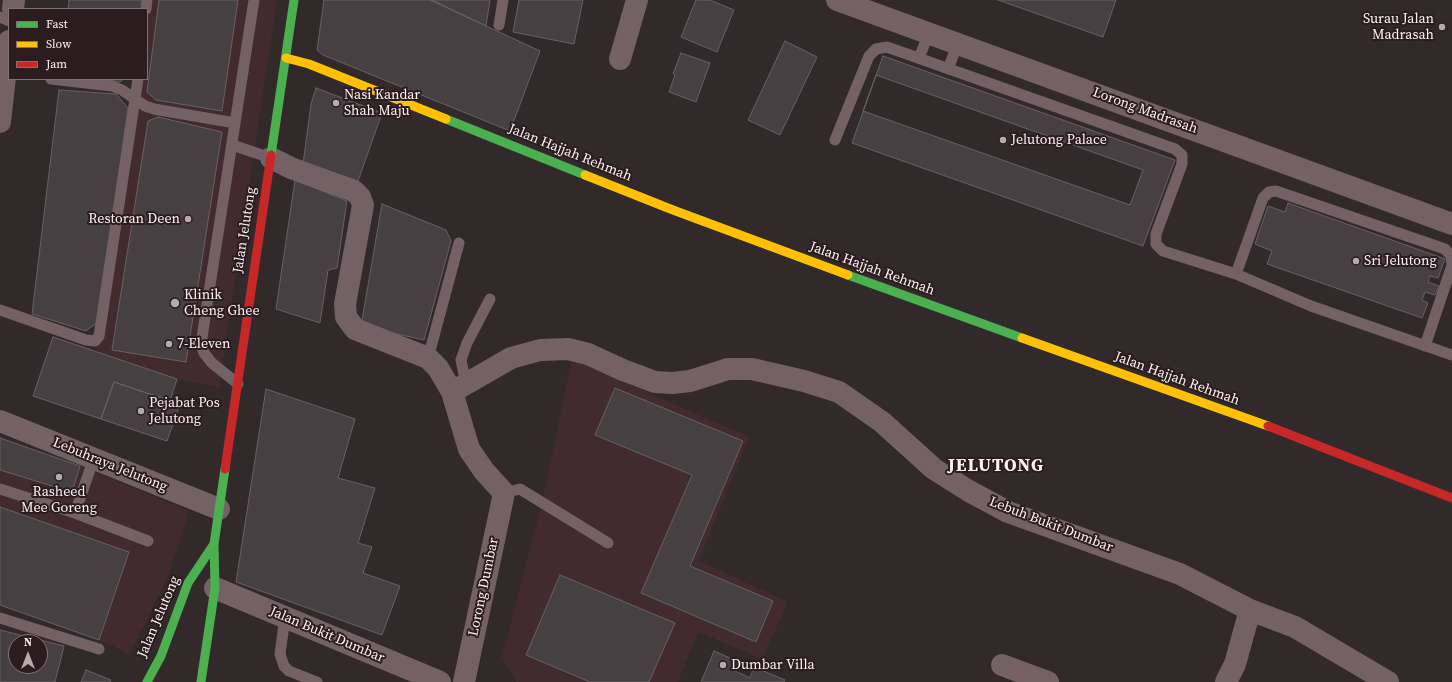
<!DOCTYPE html>
<style>
body{margin:0}
#map{position:relative;width:1452px;height:682px;overflow:hidden;background:#32292b;font-family:"Source Serif 4",serif}
canvas{display:block}
.legend{position:absolute;left:8px;top:8px;width:140px;height:72px;box-sizing:border-box;background:#2b1c1f;border:1px solid #7f7174;margin:0;padding:5px 7px;list-style:none;font-size:12px;color:#fcf1f3}
.legend li{display:flex;align-items:center;gap:8px;height:20px}
.legend b{width:20px;border:1px solid #7f7174}
.north{position:absolute;left:8px;top:634px;width:40px;height:40px;box-sizing:border-box;background:#2b1c1f;border:1px solid #7f7174;border-radius:50%;rotate:0deg;font-size:11px;font-weight:700;line-height:16px;text-align:center;color:#fcf1f3}
.north::after{content:'';display:block;margin:auto;width:14px;height:18px;background:#b5abad;clip-path:polygon(50% 0,100% 100%,50% 72%,0 100%)}
</style>
<div id="map">
<canvas width="1452" height="682"></canvas>
<ul class="legend">
<li><b style="height:5px;background:#4caf50"></b>Fast</li>
<li><b style="height:5px;background:#ffc107"></b>Slow</li>
<li><b style="height:5px;background:#c62828"></b>Jam</li>
</ul>
<div class="north">N</div>
</div>
<script>
const g = document.querySelector('canvas').getContext('2d');
g.lineJoin = 'round';
function fill(path, color) { g.fillStyle = color; g.fill(path, 'evenodd'); }
const poly = rows => new Path2D(rows.map(r => 'M' + r).join(''));
function stroke(path, color, width, dash) { g.strokeStyle = color; g.lineWidth = width; g.lineCap = dash ? 'butt' : 'round'; g.setLineDash(dash || []); g.stroke(path); }
function label(font, color, halo, rows, align = 'center') {
  g.font = font + ' "Source Serif 4",serif'; g.lineWidth = 4; g.setLineDash([]); g.textBaseline = 'middle'; g.strokeStyle = halo; g.fillStyle = color; for (const [text, x, y, turn = 0] of rows) {
    g.save(); g.translate(x, y); g.rotate((+turn || 0) * Math.PI / 180); g.textAlign = isNaN(turn) ? turn : align; if (halo) g.strokeText(text, 0, 0); g.fillText(text, 0, 0); g.restore();
  }
}
fill(poly([
 [149,0,277,0,219,387,177,379,96,352,138,79,147,79,147,12],
 [572,359,749,437,699,561,788,602,762,659,698,632,678,682,516,682,502,657,542,502],
 [0,438,80,466,189,511,170,572,130,654,99,640,0,605]
]), '#412b2f');
const building = poly([
 [69,0,143,0,142,9,68,9,69,0],
 [159,0,238,0,222,111,156,100,147,92,159,0],
 [324,0,430,0,540,51,510,131,323,55,317,50,324,0],
 [430,0,490,0,486,26,434,1,430,0],
 [519,0,583,0,574,44,513,32,519,0],
 [696,0,710,0,734,10,717,52,681,37,696,0],
 [998,0,1116,0,1103,37,998,0],
 [785,41,817,57,780,135,748,120,785,41],
 [681,53,710,63,696,102,669,92,675,75,673,74,681,53],
 [883,56,1175,160,1143,246,852,143,883,56],
 [876,75,1143,170,1130,205,863,111,876,75],
 [105,79,124,79,120,82,105,79],
 [316,88,382,113,358,181,303,164,311,104,316,88],
 [59,90,116,94,128,108,99,321,86,331,32,314,59,90],
 [158,117,222,132,186,362,112,350,148,121,158,117],
 [295,180,347,201,337,268,328,270,320,323,276,309,295,180],
 [1288,203,1445,259,1438,278,1430,276,1428,282,1439,286,1435,295,1425,292,1422,300,1428,303,1422,318,1267,264,1272,251,1255,244,1268,206,1285,212,1288,203],
 [382,204,446,230,451,241,424,340,361,326,382,204],
 [53,337,177,379,170,401,114,382,101,419,33,396,53,337],
 [114,382,180,404,167,441,101,419,114,382],
 [615,388,743,441,690,566,773,601,756,642,641,593,692,475,595,435,615,388],
 [266,389,355,419,338,478,375,488,358,543,372,547,363,573,400,586,382,635,236,582,266,389],
 [0,438,80,466,72,492,0,470,0,438],
 [0,507,129,552,99,640,0,605,0,507],
 [560,575,675,623,649,682,590,682,526,655,560,575],
 [0,630,64,646,55,682,0,682,0,630],
 [16,642,40,642,40,666,16,666,16,642],
 [714,651,739,662,735,671,750,678,754,667,785,680,784,682,701,682,714,651],
 [86,670,111,680,110,682,81,682,86,670]
]);
fill(building, '#474042');
stroke(building, '#686162', 1);
stroke(poly([
 [146,9,147,0],
 [0,17,9,21],
 [499,25,503,0],
 [919,58,929,33],
 [948,69,958,43],
 [51,79,112,86,122,90,145,106,154,109,235,123],
 [835,140,869,56,876,49,887,47,1175,149,1182,155,1182,164,1156,234,1156,244,1163,251,1236,274,1311,306,1452,355],
 [232,145,271,158],
 [1236,274,1263,198,1269,192,1276,191,1445,249,1451,256,1452,265,1425,346],
 [0,310,86,340,95,341,99,336,138,79],
 [428,358,459,243],
 [238,384,212,363,204,353,201,344,254,0],
 [466,384,461,360,467,343,490,299],
 [0,489,75,513,94,458],
 [504,493,520,489,608,543],
 [75,513,148,541],
 [285,617,280,654,284,666,289,671,317,682],
 [0,618,99,649]
]), '#736166', 11);
stroke(poly([
 [837,0,1452,224],
 [13,9,14,0],
 [620,59,637,0],
 [0,122,9,41],
 [271,158,291,168,354,191,360,197,363,205,345,304,346,317,355,329,428,358,438,368,452,392,469,449,484,471,504,493,464,682],
 [452,392,511,358,540,350,568,349,588,354,623,370,655,382,672,383,690,381,728,369,752,369,804,381,839,392,882,422,934,469,969,491,1008,512,1180,574,1250,610,1295,627,1388,682],
 [0,421,219,509],
 [215,588,440,682],
 [1002,665,1048,682],
 [1226,682,1235,664,1250,610]
]), '#736166', 22);
stroke(poly([
 [446,119,585,175],
 [271,155,294,0],
 [848,275,1022,338],
 [147,682,161,656,188,583,214,544],
 [201,682,215,588,214,544,225,469]
]), '#4caf50', 9);
stroke(poly([
 [286,58,309,64,446,119],
 [585,175,673,210,848,275],
 [1022,338,1268,426]
]), '#ffc107', 9);
stroke(poly([
 [1268,426,1452,498],
 [225,469,271,155]
]), '#c62828', 9);
for (const [x, y, r, color] of [
 [1442,27,4,"#b5abad"],
 [336,103,4,"#b5abad"],
 [1003,140,4,"#b5abad"],
 [188,219,4,"#b5abad"],
 [1356,261,4,"#b5abad"],
 [175,303,5,"#b5abad"],
 [169,344,4,"#b5abad"],
 [141,411,4,"#b5abad"],
 [59,477,4,"#b5abad"],
 [723,665,4,"#b5abad"]
]) { const dot = new Path2D(); dot.arc(x, y, r, 0, 2 * Math.PI); g.fillStyle = color; g.fill(dot); stroke(dot, '#2b1c1f', 1.5); }
label('14px', '#fcf1f3', '#2b1c1f', [
 ["Surau Jalan",1434,19,"right"],
 ["Madrasah",1434,35,"right"],
 ["Nasi Kandar",344,95],
 ["Shah Maju",344,111],
 ["Jelutong Palace",1011,140],
 ["Restoran Deen",180,219,"right"],
 ["Sri Jelutong",1364,261],
 ["Klinik",184,295],
 ["Cheng Ghee",184,311],
 ["7-Eleven",177,344],
 ["Pejabat Pos",149,403],
 ["Jelutong",149,419],
 ["Rasheed",59,492,"center"],
 ["Mee Goreng",59,508,"center"],
 ["Dumbar Villa",731,665]
], 'left');
label('14px', '#fcf1f3', '#2b1c1f', [
 ["Lorong Madrasah",1145,111,20],
 ["Jalan Hajjah Rehmah",570,153,22],
 ["Jalan Jelutong",245,230,-81],
 ["Jalan Hajjah Rehmah",872,269,20],
 ["Jalan Hajjah Rehmah",1177,379,20],
 ["Lebuhraya Jelutong",110,465,22],
 ["Lebuh Bukit Dumbar",1051,525,21],
 ["Lorong Dumbar",484,587,-78],
 ["Jalan Jelutong",159,617,-67],
 ["Jalan Bukit Dumbar",327,635,23]
]);
g.letterSpacing = '1px';
label('bold 18px', '#fcf1f3', '#2b1c1f', [
 ["JELUTONG",996,466]
]);
g.letterSpacing = '0px';
</script>
